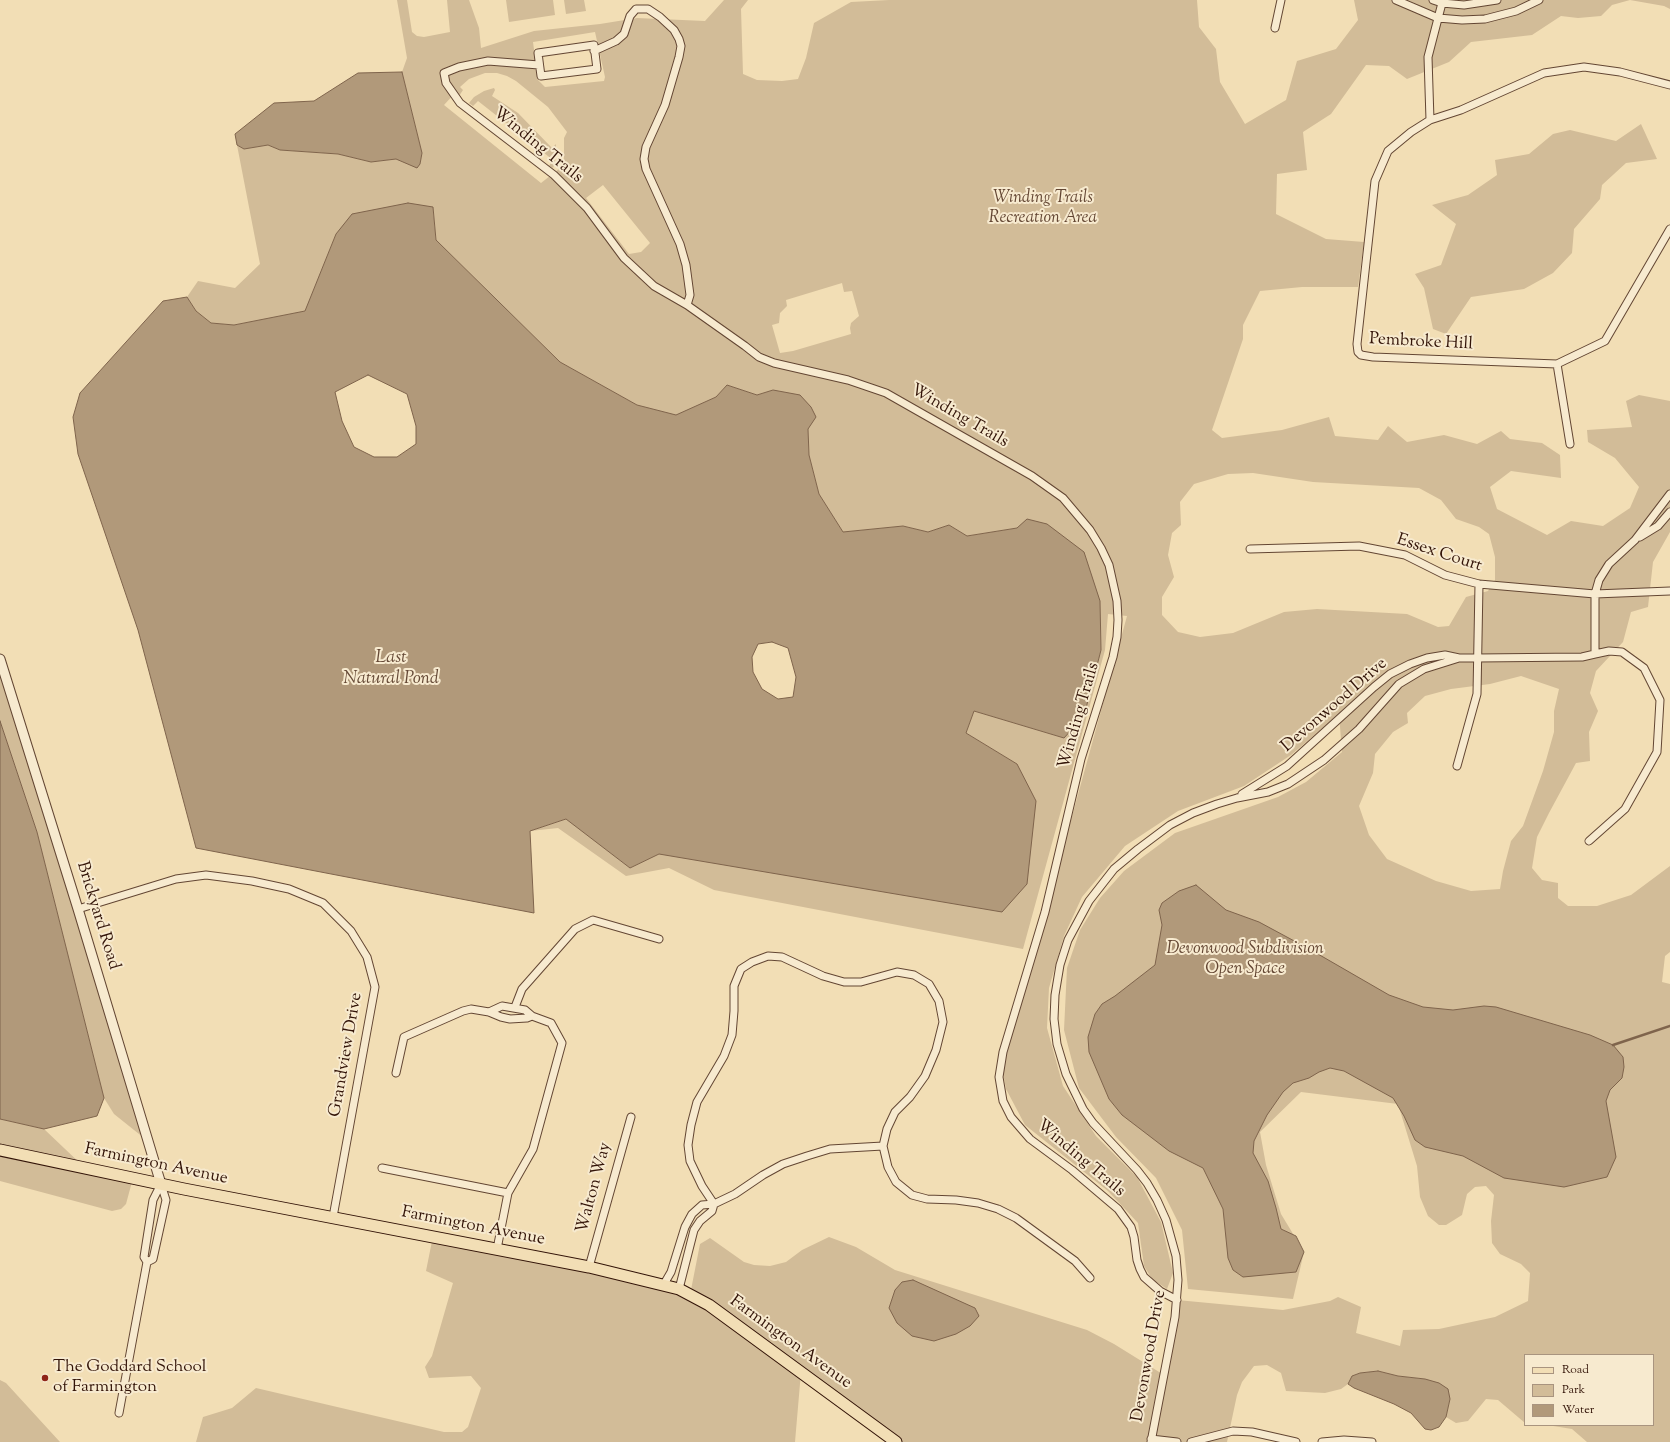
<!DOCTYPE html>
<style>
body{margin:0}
#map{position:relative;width:1670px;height:1442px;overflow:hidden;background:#f2deb5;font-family:"Sorts Mill Goudy",serif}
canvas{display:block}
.legend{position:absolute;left:1524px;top:1354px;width:130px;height:72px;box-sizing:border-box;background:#f7eacf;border:1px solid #a9947f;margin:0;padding:5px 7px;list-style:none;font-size:12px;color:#331408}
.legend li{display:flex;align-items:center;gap:8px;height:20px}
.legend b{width:20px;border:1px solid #a9947f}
</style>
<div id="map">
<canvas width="1670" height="1442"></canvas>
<ul class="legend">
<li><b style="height:5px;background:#f2deb5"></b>Road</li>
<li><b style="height:11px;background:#d2bc98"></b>Park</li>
<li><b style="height:11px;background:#b1997a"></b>Water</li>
</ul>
</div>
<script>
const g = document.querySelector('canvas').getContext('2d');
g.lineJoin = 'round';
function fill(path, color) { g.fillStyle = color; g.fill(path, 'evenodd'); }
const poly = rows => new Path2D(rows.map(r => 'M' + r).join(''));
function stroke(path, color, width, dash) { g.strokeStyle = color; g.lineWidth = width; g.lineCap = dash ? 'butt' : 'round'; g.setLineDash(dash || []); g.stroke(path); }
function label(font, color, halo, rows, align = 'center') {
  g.font = font + ' "Sorts Mill Goudy",serif'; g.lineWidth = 4; g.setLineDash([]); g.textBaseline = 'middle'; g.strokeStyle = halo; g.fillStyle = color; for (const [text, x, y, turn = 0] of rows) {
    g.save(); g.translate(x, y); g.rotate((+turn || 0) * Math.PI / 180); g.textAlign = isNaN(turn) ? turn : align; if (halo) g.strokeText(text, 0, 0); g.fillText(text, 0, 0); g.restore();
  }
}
fill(poly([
 [397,0,407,0,412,32,417,36,424,37,450,32,447,0,469,0,479,28,481,48,534,31,600,24,637,18,705,21,724,0,748,0,741,9,743,74,757,80,782,81,798,79,806,58,814,23,851,2,889,0,1197,0,1199,27,1216,49,1220,82,1245,124,1286,100,1297,61,1336,49,1358,20,1354,0,1630,0,1612,5,1601,16,1578,18,1561,16,1532,35,1471,42,1449,62,1407,79,1389,66,1366,65,1331,114,1303,132,1307,170,1277,174,1276,214,1326,239,1364,242,1358,287,1302,287,1260,291,1243,325,1243,339,1212,430,1222,438,1282,430,1329,417,1335,436,1378,440,1388,426,1407,442,1444,435,1477,444,1501,431,1510,439,1542,443,1560,455,1561,478,1511,471,1490,487,1497,509,1547,535,1571,521,1603,526,1630,508,1639,487,1615,458,1588,442,1587,430,1632,427,1626,401,1639,395,1670,401,1670,532,1653,562,1648,607,1631,612,1623,642,1596,671,1590,693,1598,711,1589,732,1590,761,1576,763,1549,813,1537,837,1532,868,1542,880,1558,883,1558,898,1568,906,1597,906,1631,895,1670,866,1670,952,1665,956,1662,982,1670,984,1670,1442,1587,1442,1572,1429,1547,1425,1653,1425,1653,1355,1525,1355,1525,1423,1498,1400,1486,1399,1468,1421,1456,1423,1446,1417,1450,1399,1425,1379,1398,1376,1378,1371,1370,1372,1360,1373,1352,1376,1348,1384,1341,1389,1325,1393,1286,1391,1281,1373,1267,1365,1254,1366,1242,1382,1237,1395,1227,1442,896,1442,801,1372,795,1442,196,1442,203,1417,232,1408,256,1388,444,1432,462,1432,468,1427,481,1388,471,1376,429,1378,425,1367,432,1356,453,1283,426,1271,433,1236,690,1295,700,1244,710,1238,744,1262,754,1265,770,1266,786,1262,802,1250,829,1237,856,1247,895,1270,1087,1330,1114,1344,1164,1375,1177,1300,1283,1310,1330,1301,1338,1297,1361,1307,1356,1333,1400,1346,1403,1330,1439,1329,1495,1317,1528,1301,1530,1273,1521,1264,1500,1254,1492,1243,1491,1221,1494,1195,1486,1186,1475,1187,1467,1194,1462,1215,1446,1225,1439,1225,1428,1216,1420,1197,1417,1166,1398,1104,1301,1092,1260,1132,1266,1165,1281,1214,1304,1252,1293,1299,1188,1289,1182,1230,1156,1178,1116,1137,1079,1088,1064,1030,1067,968,1080,930,1100,898,1124,871,1175,833,1278,797,1306,782,1342,752,1339,714,1291,755,1244,786,1178,811,1125,846,1082,897,1064,936,1049,988,1047,1028,1063,1086,1096,1136,1137,1177,1161,1222,1173,1273,1167,1289,1152,1279,1144,1266,1138,1223,1108,1191,1025,1125,1006,1089,1003,1073,1012,1027,1040,933,1127,616,1108,614,1105,650,1023,949,714,890,669,868,626,876,558,828,530,831,567,819,630,868,659,854,1017,764,966,733,974,711,1064,738,1084,716,1101,650,1100,601,1017,528,967,536,949,525,928,532,903,526,843,532,819,494,809,455,808,429,773,390,757,395,727,385,716,397,676,416,637,405,560,362,436,240,433,207,336,234,306,311,234,325,211,323,196,311,187,297,198,281,235,288,260,264,237,145,244,149,268,145,280,150,338,154,371,162,396,159,405,162,420,164,422,153,402,72,407,58],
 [595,32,605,77,604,81,545,87,538,80,533,42],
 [485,73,497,73,507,76,516,81,548,107,567,132,564,138,564,165,541,183,444,105,455,93,459,96,463,90,460,87,469,79],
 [603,185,650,243,641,252,629,254,586,198],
 [842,283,844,292,852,291,859,316,851,323,850,328,851,334,793,351,780,353,772,325,779,323,780,313,787,306,786,300],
 [1253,473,1313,482,1419,488,1441,500,1456,519,1479,527,1489,534,1495,557,1495,580,1488,591,1466,597,1449,626,1438,627,1407,614,1317,609,1284,612,1233,633,1200,637,1178,632,1162,615,1162,597,1174,577,1168,555,1172,533,1181,525,1180,502,1194,484,1228,474],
 [1521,676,1559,689,1554,711,1554,732,1543,771,1523,826,1511,841,1503,871,1500,889,1471,891,1436,881,1387,859,1369,835,1359,806,1373,773,1375,754,1393,732,1408,723,1407,713,1425,696,1451,689,1490,684],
 [506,0,553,0,555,15,509,22],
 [564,0,584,0,586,11,566,14],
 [1630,0,1670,0,1670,9,1664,6],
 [494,88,495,90,492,96,518,113,552,148,556,144,555,163,553,168,549,166,553,160,478,101,473,106,469,103,474,97,484,91],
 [1641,124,1657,159,1626,163,1602,185,1600,199,1574,229,1572,253,1553,273,1524,289,1471,297,1446,334,1433,329,1424,288,1415,274,1441,265,1456,224,1432,205,1468,195,1497,175,1495,160,1529,154,1553,134,1570,130,1616,141],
 [0,659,149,1142,114,1114,104,1098,37,832,0,721],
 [0,1119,44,1129,84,1167,133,1178,126,1204,121,1209,112,1211,0,1181],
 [0,1380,6,1383,60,1442,0,1442]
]), '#d2bc98');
const water = poly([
 [402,72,422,153,420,164,417,168,396,159,371,162,338,154,280,150,268,145,244,149,237,145,235,134,274,103,314,101,358,73,402,72],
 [408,203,433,207,436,240,560,362,637,405,676,415,716,397,727,385,757,395,773,390,800,395,811,407,816,417,808,429,809,455,819,494,843,532,903,526,928,532,949,525,967,536,1017,528,1027,519,1047,524,1084,552,1100,601,1101,650,1084,716,1064,738,974,711,966,733,1017,764,1036,801,1027,884,1002,912,659,854,630,868,566,819,530,831,534,913,196,848,138,630,78,454,73,417,80,393,163,301,187,297,196,311,211,323,234,325,305,311,336,234,352,214,408,203],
 [368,375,407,394,416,426,416,444,397,457,374,457,354,447,342,421,335,392,368,375],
 [772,642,788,648,796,677,793,697,778,699,762,689,753,672,752,657,758,644,772,642],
 [0,721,37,832,104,1098,97,1116,44,1129,0,1119,0,721],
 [1196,885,1226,910,1259,922,1311,950,1389,995,1423,1007,1453,1010,1484,1006,1496,1007,1590,1035,1613,1045,1623,1057,1624,1067,1622,1078,1610,1090,1606,1101,1616,1157,1607,1177,1564,1187,1504,1178,1463,1156,1425,1147,1415,1140,1404,1116,1393,1098,1344,1071,1330,1068,1319,1072,1309,1078,1293,1083,1283,1092,1267,1115,1254,1141,1253,1153,1268,1181,1276,1208,1281,1229,1296,1236,1304,1252,1296,1272,1243,1277,1233,1270,1228,1258,1223,1209,1203,1168,1169,1151,1122,1115,1109,1099,1089,1052,1088,1037,1095,1014,1102,1004,1115,996,1155,965,1162,925,1159,910,1162,903,1179,891,1196,885],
 [913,1280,975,1308,979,1316,970,1326,956,1334,934,1341,912,1336,897,1323,889,1308,895,1290,902,1282,913,1280],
 [1378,1371,1398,1376,1425,1379,1439,1383,1448,1389,1450,1399,1446,1417,1439,1427,1431,1430,1425,1429,1411,1413,1394,1404,1354,1388,1348,1384,1352,1376,1360,1373,1378,1371]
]);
fill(water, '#b1997a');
stroke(water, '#7f644c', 1);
stroke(poly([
 [1613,1045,1670,1026]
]), '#7f644c', 2.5);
const minor = poly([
 [1396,0,1438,18,1462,20,1485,19,1516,11,1539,0],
 [1433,0,1442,3,1464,5,1497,0],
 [1275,28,1281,0],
 [594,45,597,69,541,76,538,53,594,45],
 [594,51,616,41,624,34,630,16,636,9,648,9,660,17,674,30,679,39,681,46,679,57,665,105,646,147,644,159,646,169,680,244,686,265,690,295,687,305],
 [539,65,488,61,459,67,444,73,446,83,460,103,554,175,587,208,624,258,654,286,687,305,745,346,759,357,774,363,848,380,886,393,1032,476,1063,498,1090,530,1101,548,1109,565,1117,601,1118,620,1117,637,1113,657,1081,759,1045,912,1003,1052,999,1077,1003,1101,1011,1117,1030,1139,1072,1170,1118,1209,1131,1227,1134,1237,1137,1260,1140,1269,1144,1277,1160,1291,1177,1300],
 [1670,85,1620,72,1584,67,1544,73,1461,110,1430,120,1411,132,1388,151,1375,181,1357,344,1358,352,1361,355,1373,357,1557,364,1605,341,1670,229],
 [1430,120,1428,57,1442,3],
 [1557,364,1570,444],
 [1640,537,1658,526,1670,512],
 [1250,549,1359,546,1405,555,1445,575,1479,584,1595,594,1670,591],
 [1457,766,1477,694,1479,584],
 [1242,794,1287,766,1374,687,1390,674,1410,664,1427,658,1445,655,1459,658,1477,658,1582,657,1595,654,1595,594,1599,580,1609,564,1635,540,1670,494],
 [1589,841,1625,809,1657,752,1660,700,1644,668,1622,652,1609,651,1595,654],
 [78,909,176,879,206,875,252,881,289,889,323,903,351,931,367,957,375,987,333,1217],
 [515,1007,522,989,575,929,593,920,659,939],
 [489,1012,502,1006,525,1010,532,1016,551,1023,562,1043,533,1149,508,1193,497,1249],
 [396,1073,404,1037,463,1011,471,1009,489,1012,501,1017,510,1019,527,1018,532,1016],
 [883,1146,888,1167,896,1182,912,1195,927,1199,956,1200,978,1203,998,1209,1016,1218,1075,1261,1090,1278],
 [382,1168,508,1193],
 [147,1262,153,1259,166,1200,161,1184],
 [589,1267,631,1117],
 [664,1284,671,1272,685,1227,692,1214,702,1205,714,1204,735,1194,763,1175,783,1164,807,1156,830,1149,883,1146,887,1129,895,1112,910,1097,925,1076,936,1050,943,1022,939,1001,929,984,914,975,897,972,861,982,844,982,823,976,782,957,768,956,752,962,741,969,734,986,734,1011,732,1035,724,1056,697,1102,691,1125,688,1145,690,1161,702,1186,714,1204,712,1211,700,1221,694,1230,679,1289],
 [119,1413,147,1262,144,1257,153,1200,161,1184],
 [1151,1439,1177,1442],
 [1151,1442,1175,1317,1178,1280,1176,1256,1166,1220,1157,1200,1147,1183,1137,1170,1093,1123,1083,1109,1066,1074,1057,1044,1054,1019,1055,995,1060,965,1068,940,1089,901,1114,869,1138,849,1170,825,1193,813,1217,804,1237,798,1268,792,1288,784,1324,760,1359,729,1399,684,1424,669,1459,658],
 [1191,1442,1233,1431,1252,1432,1296,1442],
 [1322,1442,1344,1440,1372,1442]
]);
const tertiary = poly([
 [0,659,78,909,161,1184]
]);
const primary = poly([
 [0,1150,184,1189,589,1267,679,1289,709,1305,896,1442]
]);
stroke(minor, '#634633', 9);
stroke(tertiary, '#634633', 11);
stroke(primary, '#331408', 13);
stroke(minor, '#f7eacf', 7);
stroke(tertiary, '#f7eacf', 9);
stroke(primary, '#f2deb5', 11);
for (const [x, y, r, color] of [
 [45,1378,4,"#8f2418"]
]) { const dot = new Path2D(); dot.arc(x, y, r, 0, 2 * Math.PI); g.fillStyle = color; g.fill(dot); stroke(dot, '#f7eacf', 1.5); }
label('17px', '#331408', '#f7eacf', [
 ["Winding Trails",537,146,39],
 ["Pembroke Hill",1421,343,3],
 ["Winding Trails",959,417,30],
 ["Essex Court",1439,554,18],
 ["Devonwood Drive",1335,706,-41],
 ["Winding Trails",1080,716,-74],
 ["Brickyard Road",97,916,73],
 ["Grandview Drive",347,1055,-80],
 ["Winding Trails",1080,1159,40],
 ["Farmington Avenue",156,1165,12],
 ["Walton Way",595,1188,-75],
 ["Farmington Avenue",473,1227,11],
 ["Farmington Avenue",790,1343,36],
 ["Devonwood Drive",1150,1356,-80]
]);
label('italic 17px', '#634633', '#f7eacf', [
 ["Winding Trails",1043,199],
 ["Recreation Area",1043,219],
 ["Devonwood Subdivision",1245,950],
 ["Open Space",1245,970]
]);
label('17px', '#331408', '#f7eacf', [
 ["The Goddard School",53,1368],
 ["of Farmington",53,1388]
], 'left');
label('italic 18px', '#654936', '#f7eacf', [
 ["Last",391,659],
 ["Natural Pond",391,680]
]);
</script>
